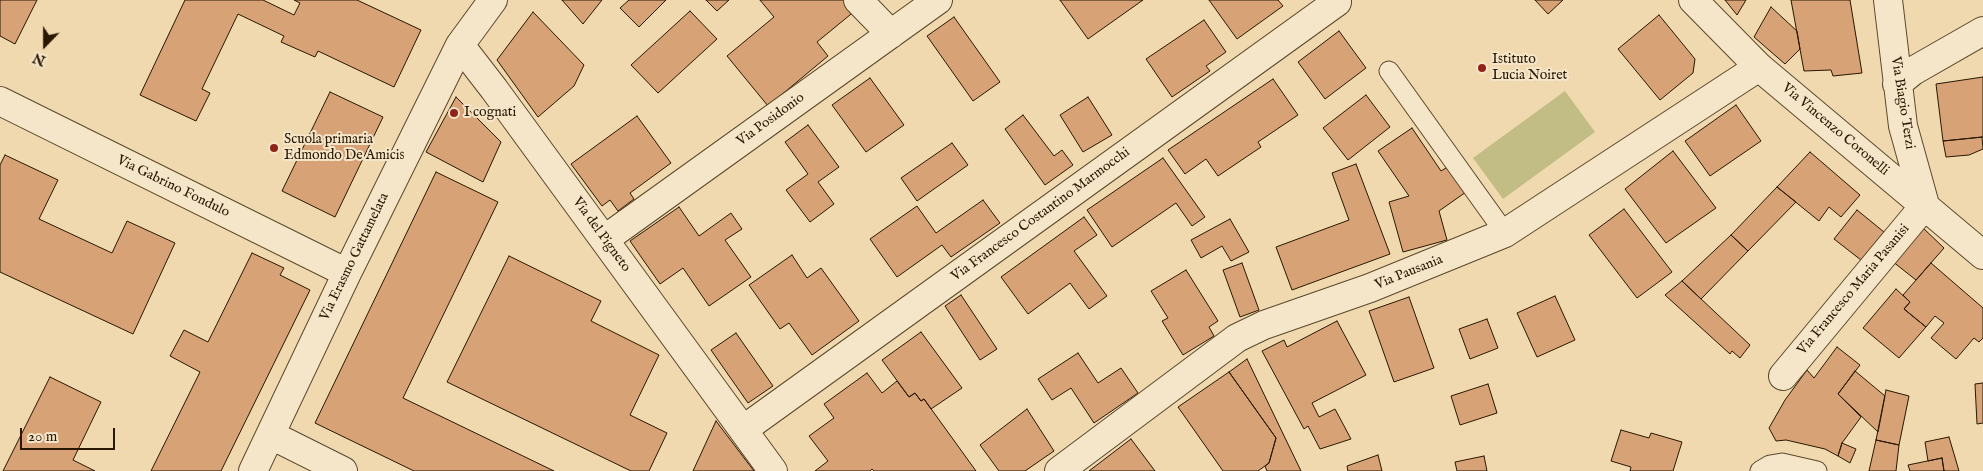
<!DOCTYPE html>
<style>
body{margin:0}
#map{position:relative;width:1983px;height:471px;overflow:hidden;background:#f0d9ae;font-family:"IM FELL English",serif}
canvas{display:block}
.north{position:absolute;left:20px;top:20px;width:50px;height:50px;-webkit-text-stroke:4px #f5e6ca;paint-order:stroke;rotate:202deg;font-size:14px;font-weight:700;line-height:20px;text-align:center;color:#291700}
.north::after{content:'';display:block;margin:auto;width:18px;height:22px;background:#291700;clip-path:polygon(50% 0,100% 100%,50% 72%,0 100%)}
.scale{position:absolute;left:20px;top:428px;width:95px;height:22px;box-sizing:border-box;border:2px solid #291700;border-top:0;padding-left:6px;font-size:15px;line-height:18px;white-space:nowrap;color:#291700;-webkit-text-stroke:4px #f5e6ca;paint-order:stroke}
</style>
<div id="map">
<canvas width="1983" height="471"></canvas>
<div class="north">N</div>
<div class="scale">20 m</div>
</div>
<script>
const g = document.querySelector('canvas').getContext('2d');
g.lineJoin = 'round';
function fill(path, color) { g.fillStyle = color; g.fill(path, 'evenodd'); }
const poly = rows => new Path2D(rows.map(r => 'M' + r).join(''));
function stroke(path, color, width, dash) { g.strokeStyle = color; g.lineWidth = width; g.lineCap = dash ? 'butt' : 'round'; g.setLineDash(dash || []); g.stroke(path); }
function label(font, color, halo, rows, align = 'center') {
  g.font = font + ' "IM FELL English",serif'; g.lineWidth = 4; g.setLineDash([]); g.textBaseline = 'middle'; g.strokeStyle = halo; g.fillStyle = color; for (const [text, x, y, turn = 0] of rows) {
    g.save(); g.translate(x, y); g.rotate((+turn || 0) * Math.PI / 180); g.textAlign = isNaN(turn) ? turn : align; if (halo) g.strokeText(text, 0, 0); g.fillText(text, 0, 0); g.restore();
  }
}
fill(poly([
 [1565,91,1595,132,1503,199,1473,158]
]), '#c1bd85');
const building = poly([
 [0,0,37,0,15,44,0,36,0,0],
 [185,0,263,0,294,15,300,3,294,0,357,0,421,30,394,87,318,51,315,57,281,42,284,36,238,14,202,89,210,93,196,121,140,95,185,0],
 [562,0,602,0,583,24,562,0],
 [629,0,666,0,639,27,620,8,629,0],
 [706,0,729,0,717,11,706,0],
 [760,0,848,0,856,10,817,42,828,56,768,106,727,56,774,17,760,0],
 [1060,0,1143,0,1088,39,1060,0],
 [1209,0,1278,0,1283,6,1237,39,1209,0],
 [1535,0,1563,0,1548,14,1535,0],
 [1725,0,1746,0,1737,15,1725,0],
 [1791,0,1850,0,1862,73,1833,76,1831,70,1804,71,1791,0],
 [1771,7,1797,31,1800,49,1785,64,1754,37,1771,7],
 [690,11,717,39,658,93,631,65,690,11],
 [533,12,584,65,574,86,538,117,497,60,533,12],
 [1659,15,1695,59,1693,73,1660,100,1618,49,1659,15],
 [954,17,1000,82,973,101,927,36,954,17],
 [1204,20,1226,52,1206,66,1210,71,1172,97,1146,59,1204,20],
 [1339,31,1366,68,1325,99,1298,62,1339,31],
 [1983,77,1983,137,1943,141,1936,84,1983,77],
 [870,78,904,125,866,152,832,105,870,78],
 [1273,79,1298,115,1258,142,1261,147,1218,176,1206,159,1185,174,1168,150,1273,79],
 [330,92,383,117,335,217,282,191,330,92],
 [1366,95,1390,127,1348,160,1323,128,1366,95],
 [456,97,501,142,483,182,426,152,456,97],
 [1088,97,1112,135,1083,152,1060,115,1088,97],
 [1736,105,1761,141,1710,176,1685,141,1736,105],
 [1023,115,1054,156,1062,150,1073,165,1045,185,1005,129,1023,115],
 [637,116,671,163,630,193,634,199,618,211,610,200,602,206,571,164,637,116],
 [808,125,839,167,818,182,834,204,810,222,786,190,808,174,785,142,808,125],
 [1412,128,1441,171,1449,166,1466,192,1439,211,1447,240,1403,252,1389,202,1409,196,1378,151,1412,128],
 [1982,137,1983,149,1969,155,1946,157,1943,141,1982,137],
 [952,143,968,165,917,201,901,178,952,143],
 [1673,151,1716,208,1666,243,1625,189,1673,151],
 [1810,152,1860,195,1841,217,1829,207,1819,221,1777,187,1810,152],
 [5,155,58,180,39,219,112,253,127,221,175,243,133,334,0,272,0,165,5,155],
 [1163,158,1205,217,1192,226,1176,203,1112,247,1087,210,1163,158],
 [1356,164,1390,254,1292,290,1276,247,1349,220,1332,173,1356,164],
 [436,172,498,202,403,398,554,471,414,471,315,423,436,172],
 [1777,187,1796,202,1748,251,1731,235,1777,187],
 [983,200,1000,223,951,257,942,245,897,277,870,239,917,206,936,233,983,200],
 [679,207,699,236,731,213,742,229,725,240,751,277,709,306,683,268,660,284,630,241,679,207],
 [1624,209,1672,272,1637,298,1589,235,1624,209],
 [1857,210,1884,232,1861,260,1834,239,1857,210],
 [1084,217,1097,235,1074,251,1107,296,1089,309,1070,283,1028,314,1001,277,1084,217],
 [1230,219,1249,252,1231,261,1222,246,1201,258,1191,240,1230,219],
 [1922,227,1944,248,1916,280,1892,261,1922,227],
 [1731,235,1748,251,1701,299,1682,281,1731,235],
 [252,253,284,268,280,275,310,290,221,471,151,471,200,372,170,356,184,330,208,342,252,253],
 [792,255,807,278,821,268,859,321,812,355,789,323,780,329,749,285,792,255],
 [509,256,601,301,591,321,659,355,630,415,667,433,649,471,631,471,447,382,509,256],
 [1242,263,1259,310,1240,317,1223,270,1242,263],
 [1931,263,1983,308,1983,338,1979,342,1974,338,1956,359,1931,338,1944,323,1935,316,1926,327,1904,309,1910,302,1903,295,1931,263],
 [1186,270,1218,321,1209,327,1214,336,1183,355,1162,321,1168,318,1151,291,1186,270],
 [1682,281,1750,345,1740,358,1732,351,1730,354,1665,295,1682,281],
 [1896,289,1910,302,1904,309,1926,327,1899,358,1863,328,1896,289],
 [961,295,997,349,980,360,945,306,961,295],
 [1555,296,1575,340,1537,357,1517,313,1555,296],
 [1409,297,1434,368,1394,382,1369,311,1409,297],
 [1487,319,1498,348,1470,359,1459,329,1487,319],
 [1337,321,1366,375,1312,403,1319,417,1335,409,1351,439,1320,449,1308,426,1304,429,1262,351,1284,340,1287,347,1337,321],
 [921,332,962,388,931,409,924,399,921,401,915,393,909,397,882,360,921,332],
 [736,333,773,386,748,403,711,350,736,333],
 [1837,347,1860,365,1838,394,1861,417,1842,443,1838,456,1825,449,1786,440,1776,441,1769,428,1785,400,1807,370,1814,378,1837,347],
 [1078,353,1098,383,1121,368,1138,393,1094,423,1071,388,1052,400,1038,379,1078,353],
 [1247,359,1301,471,1267,471,1265,466,1269,463,1276,438,1229,372,1247,359],
 [1855,371,1885,396,1878,432,1838,394,1855,371],
 [1229,372,1276,438,1269,463,1258,471,1223,471,1178,407,1229,372],
 [867,373,882,393,897,381,909,397,915,393,921,401,924,399,976,471,874,471,872,469,870,471,815,471,828,461,809,436,834,418,824,404,867,373],
 [50,377,101,402,73,460,95,471,3,471,50,377],
 [1983,383,1983,423,1977,424,1975,384,1983,383],
 [1488,384,1497,413,1460,425,1451,396,1488,384],
 [1886,390,1909,396,1899,445,1876,440,1886,390],
 [1027,409,1054,451,1025,471,999,471,980,445,1027,409],
 [716,421,754,471,693,471,716,421],
 [1621,430,1649,438,1651,433,1682,442,1673,471,1630,471,1631,467,1611,461,1621,430],
 [1949,437,1959,471,1944,471,1942,458,1928,461,1925,442,1949,437],
 [1131,439,1155,471,1089,471,1131,439],
 [1876,440,1899,445,1896,471,1869,471,1876,440],
 [1842,443,1856,449,1850,463,1838,456,1842,443],
 [1378,455,1382,471,1348,471,1347,466,1378,455],
 [1484,456,1487,471,1457,471,1455,462,1484,456],
 [1942,458,1944,471,1910,471,1908,465,1942,458]
]);
fill(building, '#d6a276');
stroke(building, '#291700', 1);
const lane = poly([
 [1389,71,1505,233],
 [1760,471,1770,465,1782,463,1817,471]
]);
const street = poly([
 [493,0,460,45,494,89,773,471],
 [858,0,891,34],
 [1693,0,1759,67,1983,255],
 [1897,84,1913,71,1983,31],
 [0,101,347,273],
 [605,239,938,0],
 [1783,376,1925,205,1903,126,1888,0],
 [744,429,1337,2],
 [271,435,343,471],
 [253,471,347,273,460,45],
 [1059,471,1237,338,1264,325,1370,288,1505,233,1759,67]
]);
stroke(lane, '#5b482c', 21);
stroke(street, '#5b482c', 30);
stroke(lane, '#f5e6ca', 19);
stroke(street, '#f5e6ca', 28);
for (const [x, y, r, color] of [
 [1482,68,5,"#8f2418"],
 [454,113,5,"#8f2418"],
 [274,148,5,"#8f2418"]
]) { const dot = new Path2D(); dot.arc(x, y, r, 0, 2 * Math.PI); g.fillStyle = color; g.fill(dot); stroke(dot, '#f5e6ca', 2); }
label('14px', '#291700', '#f5e6ca', [
 ["Istituto",1492,60],
 ["Lucia Noiret",1492,76],
 ["I cognati",464,113],
 ["Scuola primaria",284,140],
 ["Edmondo De Amicis",284,156]
], 'left');
label('14px', '#291700', '#f5e6ca', [
 ["Via Biagio Terzi",1902,103,81],
 ["Via Posidonio",771,120,-36],
 ["Via Vincenzo Coronelli",1835,130,40],
 ["Via Gabrino Fondulo",173,187,26],
 ["Via Francesco Costantino Marmocchi",1041,215,-36],
 ["Via del Pigneto",601,235,54],
 ["Via Erasmo Gattamelata",355,257,-64],
 ["Via Pausania",1409,273,-22],
 ["Via Francesco Maria Pasanisi",1854,290,-50]
]);
</script>
